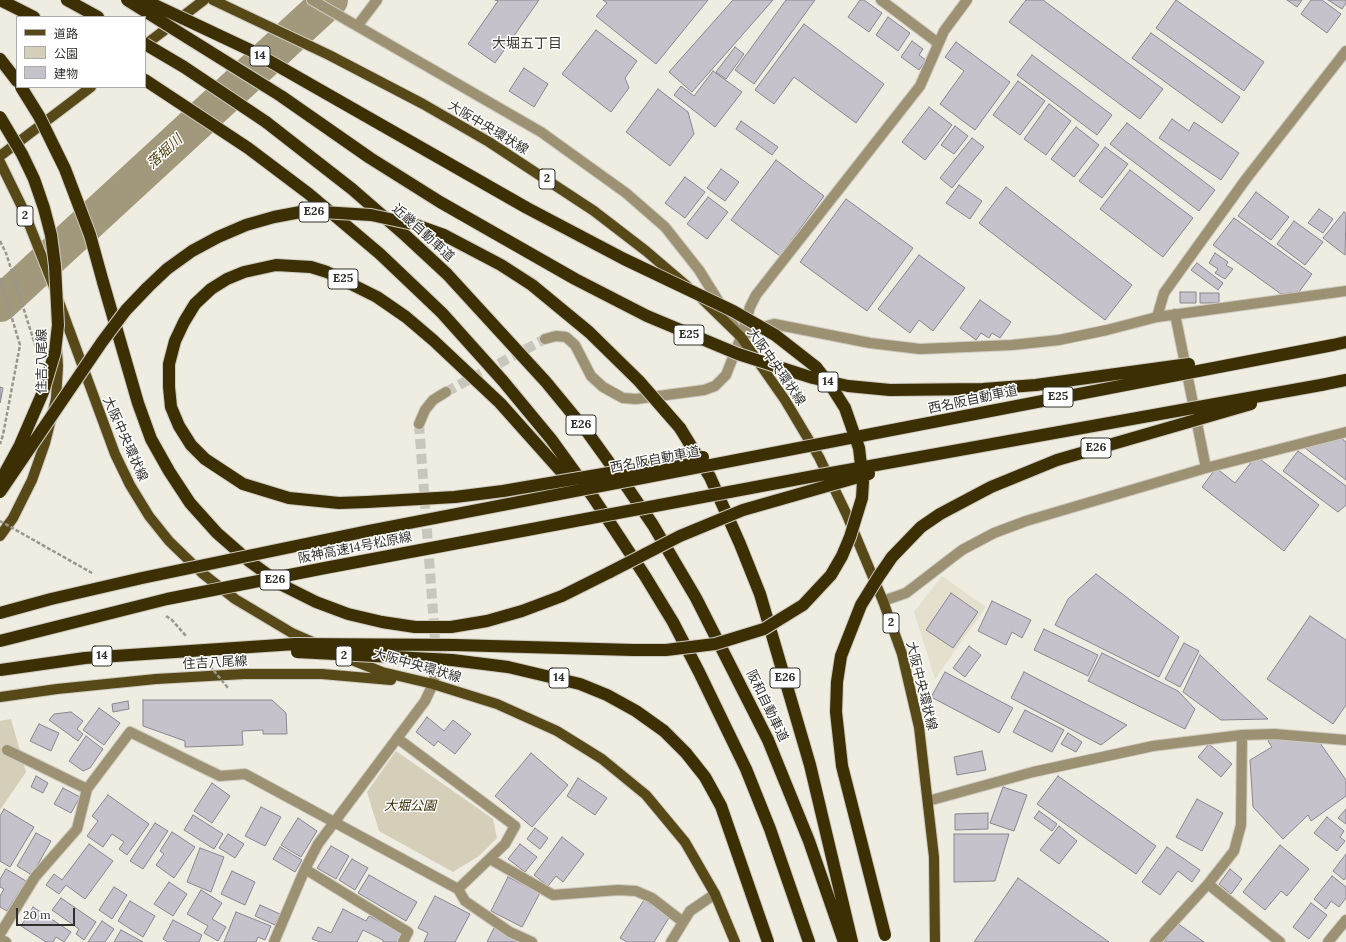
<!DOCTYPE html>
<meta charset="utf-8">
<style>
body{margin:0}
#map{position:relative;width:1346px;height:942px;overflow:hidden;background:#efece1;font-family:Lora,"Noto Sans JP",serif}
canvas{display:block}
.legend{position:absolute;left:16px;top:16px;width:130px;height:72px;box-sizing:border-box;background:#fff;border:1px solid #adacab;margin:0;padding:5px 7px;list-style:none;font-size:12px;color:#31302c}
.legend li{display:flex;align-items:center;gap:8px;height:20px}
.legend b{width:20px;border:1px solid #adacab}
.scale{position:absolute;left:16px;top:908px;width:59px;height:18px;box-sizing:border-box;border:2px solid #31302c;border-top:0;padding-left:5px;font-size:12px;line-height:14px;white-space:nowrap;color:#31302c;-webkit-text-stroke:3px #fff;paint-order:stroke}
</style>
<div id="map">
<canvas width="1346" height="942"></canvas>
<ul class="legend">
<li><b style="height:5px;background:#574817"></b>道路</li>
<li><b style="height:11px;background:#d5ceb9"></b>公園</li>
<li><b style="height:11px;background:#c5c2cc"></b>建物</li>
</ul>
<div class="scale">20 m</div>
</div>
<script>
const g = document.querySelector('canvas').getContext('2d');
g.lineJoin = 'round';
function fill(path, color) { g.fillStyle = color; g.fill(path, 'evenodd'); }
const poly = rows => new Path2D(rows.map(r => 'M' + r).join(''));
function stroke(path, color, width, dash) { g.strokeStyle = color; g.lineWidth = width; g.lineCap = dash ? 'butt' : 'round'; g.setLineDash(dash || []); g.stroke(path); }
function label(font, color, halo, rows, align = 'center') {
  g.font = font + ' Lora,"Noto Sans JP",serif'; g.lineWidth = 3; g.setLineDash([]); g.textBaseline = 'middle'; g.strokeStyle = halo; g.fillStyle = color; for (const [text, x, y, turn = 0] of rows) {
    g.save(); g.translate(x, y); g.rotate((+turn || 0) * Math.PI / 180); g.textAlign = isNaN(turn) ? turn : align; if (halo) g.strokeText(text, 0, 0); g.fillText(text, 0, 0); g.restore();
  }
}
fill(poly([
 [942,576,986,607,935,679,914,612]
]), '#e5dfce');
fill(poly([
 [11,719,26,772,0,810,0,721],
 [396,751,493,819,497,838,479,856,453,872,379,831,367,792]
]), '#d5ceb9');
stroke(poly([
 [0,304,330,0]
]), '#a2997c', 36);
const building = poly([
 [495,0,539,0,495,63,468,44,498,1,495,0],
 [603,0,708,0,656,64,596,16,607,3,603,0],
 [733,0,773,0,692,92,669,72,733,0],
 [786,0,815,0,754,84,735,70,786,0],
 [860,0,864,0,882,13,869,32,848,17,860,0],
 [1026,0,1043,0,1163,89,1140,119,1009,22,1026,0],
 [1176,0,1264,62,1244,91,1156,28,1176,0],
 [1287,0,1302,0,1297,7,1287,0],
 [1311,0,1322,0,1341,14,1327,33,1301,14,1311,0],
 [1328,0,1346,0,1346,3,1342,9,1328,0],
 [888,17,910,33,898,51,876,35,888,17],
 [804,24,884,84,856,123,794,77,774,104,755,90,804,24],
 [596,30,637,61,625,78,629,88,611,112,562,74,596,30],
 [1151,33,1240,97,1222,123,1132,58,1151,33],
 [912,41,923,49,919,55,926,60,919,70,901,57,912,41],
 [956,42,1010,82,975,130,940,104,964,71,945,57,956,42],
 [735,47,744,54,726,79,716,72,735,47],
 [1032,55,1112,115,1097,135,1017,75,1032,55],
 [524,68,548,84,534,107,509,91,524,68],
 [713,71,742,92,715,127,674,95,681,86,694,96,713,71],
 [1018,81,1045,101,1020,135,993,115,1018,81],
 [658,89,688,112,694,134,670,166,626,132,658,89],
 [1049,104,1071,121,1046,155,1024,139,1049,104],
 [929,107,952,125,925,160,902,142,929,107],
 [1172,119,1189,131,1194,122,1239,153,1221,180,1159,138,1172,119],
 [741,121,778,147,772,155,736,129,741,121],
 [1127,123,1215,190,1199,211,1110,144,1127,123],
 [955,126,968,136,954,154,941,145,955,126],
 [1076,127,1099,145,1074,177,1051,159,1076,127],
 [972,138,984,147,952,188,940,178,972,138],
 [1105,147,1128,164,1102,198,1079,181,1105,147],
 [776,160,824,196,780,256,731,220,776,160],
 [721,169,739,182,725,201,707,188,721,169],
 [1130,170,1193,218,1163,257,1100,209,1130,170],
 [685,177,705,192,685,218,665,203,685,177],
 [959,185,982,201,970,219,946,203,959,185],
 [1006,187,1132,285,1105,320,979,223,1006,187],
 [1256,192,1289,217,1271,240,1238,216,1256,192],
 [708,197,728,212,707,239,687,224,708,197],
 [846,199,913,248,867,311,800,262,846,199],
 [1319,209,1333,219,1323,233,1308,223,1319,209],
 [1344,212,1346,214,1345,255,1323,238,1344,212],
 [1234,218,1312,274,1299,292,1281,294,1213,245,1234,218],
 [1294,221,1323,242,1305,265,1277,244,1294,221],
 [1215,253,1228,262,1226,265,1233,269,1225,279,1215,273,1218,269,1209,263,1215,253],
 [919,255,965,288,933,331,919,320,910,333,878,309,919,255],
 [1197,263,1223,283,1218,290,1191,270,1197,263],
 [1180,292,1196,292,1196,303,1180,303,1180,292],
 [1200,293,1219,293,1219,303,1200,303,1200,293],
 [980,300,1011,322,1000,338,992,333,989,338,981,333,976,340,960,328,980,300],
 [0,387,3,388,0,403,0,387],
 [1341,438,1346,442,1346,480,1305,448,1341,438],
 [1298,451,1346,486,1346,505,1338,512,1283,471,1298,451],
 [1256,456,1319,505,1284,551,1202,487,1216,468,1235,483,1256,456],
 [1096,574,1179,637,1159,677,1055,625,1068,599,1096,574],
 [951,593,978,612,953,648,926,630,951,593],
 [992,601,1031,620,1022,638,1012,632,1006,645,978,631,992,601],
 [1310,616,1346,640,1346,705,1333,724,1267,679,1310,616],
 [1044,629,1098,655,1088,676,1034,650,1044,629],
 [1184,643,1199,651,1180,687,1165,679,1184,643],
 [969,646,981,655,965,677,953,668,969,646],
 [1102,653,1178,691,1195,709,1185,729,1088,681,1102,653],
 [1200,655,1268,719,1221,720,1183,692,1200,655],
 [945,672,1013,708,999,733,931,697,945,672],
 [1024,672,1127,725,1101,745,1011,698,1024,672],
 [143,700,272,700,286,713,287,734,263,734,263,730,242,731,243,745,185,747,185,741,143,726,143,700],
 [128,701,129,709,113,712,112,704,128,701],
 [99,708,120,723,104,745,83,730,99,708],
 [1025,710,1064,730,1052,752,1013,732,1025,710],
 [71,712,83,721,77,729,83,734,78,741,49,720,54,714,71,712],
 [427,717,444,731,453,720,471,734,455,754,438,741,434,746,416,732,427,717],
 [39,724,59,733,51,751,30,741,39,724],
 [1068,733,1082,742,1076,752,1061,744,1068,733],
 [86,736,103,749,90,768,83,771,69,761,86,736],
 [1271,737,1320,743,1346,780,1346,796,1311,821,1308,815,1283,839,1253,807,1250,760,1272,747,1268,741,1271,737],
 [1209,744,1232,764,1221,777,1198,757,1209,744],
 [982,751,986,770,957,775,954,757,982,751],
 [531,753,568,785,532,827,495,796,531,753],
 [36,776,48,783,43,793,31,787,36,776],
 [1058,776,1156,846,1136,874,1037,804,1058,776],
 [578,778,607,798,595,815,567,796,578,778],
 [212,783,230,796,212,823,194,811,212,783],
 [1003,787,1027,795,1014,831,990,823,1003,787],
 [63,788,80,797,71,813,54,804,63,788],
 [108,795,149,824,127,855,119,849,124,842,112,834,103,847,87,836,98,821,92,816,108,795],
 [1197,799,1223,813,1202,851,1176,837,1197,799],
 [261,807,281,817,265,846,245,836,261,807],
 [4,809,34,827,10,867,0,861,0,816,4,809],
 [1346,809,1346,824,1338,818,1346,809],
 [1039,811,1057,824,1052,831,1034,818,1039,811],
 [988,813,988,829,955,830,955,814,988,813],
 [193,815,223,834,214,849,184,830,193,815],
 [1327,817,1344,831,1340,837,1345,841,1337,851,1314,833,1327,817],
 [298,818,317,831,301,857,281,845,298,818],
 [155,823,168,831,143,869,130,861,155,823],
 [1059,826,1077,841,1059,864,1040,850,1059,826],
 [535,828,548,838,540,849,527,839,535,828],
 [172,832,195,847,174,878,156,865,164,854,160,851,172,832],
 [36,833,51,841,32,875,17,866,36,833],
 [228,834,244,844,235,858,219,848,228,834],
 [954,834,1009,834,995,881,954,882,954,834],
 [562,837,584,854,563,882,556,876,548,886,534,875,562,837],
 [89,844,113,861,85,899,66,885,59,894,46,885,54,874,62,880,89,844],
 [520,844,537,857,525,872,508,859,520,844],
 [1280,845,1309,869,1287,896,1281,891,1265,910,1243,892,1280,845],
 [331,846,349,856,336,879,317,868,331,846],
 [280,847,302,860,295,872,273,859,280,847],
 [1167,847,1200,870,1192,882,1178,871,1160,895,1142,882,1167,847],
 [200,848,224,857,211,892,187,882,200,848],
 [1346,854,1346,877,1344,880,1333,871,1346,854],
 [352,859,368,868,355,890,339,880,352,859],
 [6,869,26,881,7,911,0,907,0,896,4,889,0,887,0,879,6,869],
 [1230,869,1242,879,1231,894,1219,884,1230,869],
 [232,871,255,882,245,905,221,894,232,871],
 [369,875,417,902,406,921,358,893,369,875],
 [1332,876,1346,887,1346,898,1339,907,1331,901,1326,909,1314,899,1332,876],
 [508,877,540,893,522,927,491,911,508,877],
 [1018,878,1109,942,974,942,1018,878],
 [169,882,187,894,173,916,154,904,169,882],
 [114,887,127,895,112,919,99,910,114,887],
 [201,890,222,903,212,919,226,927,218,941,204,933,208,926,187,914,201,890],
 [435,896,470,914,455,942,424,942,428,933,418,928,435,896],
 [61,898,96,922,84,940,76,934,79,929,52,910,61,898],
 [644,900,670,916,654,942,627,942,620,938,644,900],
 [130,901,155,916,143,937,118,921,130,901],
 [1311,903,1327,915,1309,939,1293,927,1311,903],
 [260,905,280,914,275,925,255,916,260,905],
 [33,907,71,932,64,942,56,937,53,942,46,942,21,926,33,907],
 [343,909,366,921,369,916,403,933,398,942,383,942,383,940,363,930,357,942,320,942,312,939,318,927,331,933,343,909],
 [236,912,271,926,265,940,258,937,256,942,224,942,236,912],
 [173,920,202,935,199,942,168,942,163,939,173,920],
 [102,921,114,929,105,942,88,942,102,921],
 [1177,923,1204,942,1164,942,1177,923],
 [494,928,522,942,487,942,494,928],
 [121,930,143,942,114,942,121,930]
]);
fill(building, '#c5c2cc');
stroke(building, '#898690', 1);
stroke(poly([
 [446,392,545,339],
 [419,424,437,666]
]), '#c9c6bd', 10, [10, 5]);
const minor = poly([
 [312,0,541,132,626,193,665,227,699,270,737,331],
 [881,0,938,43],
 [358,25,377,0],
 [1175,314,1206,468],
 [1157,317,1164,293,1246,179,1346,51],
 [741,337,755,329,774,324,870,343,920,349,1012,345,1059,340,1107,330,1157,317,1346,291],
 [545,339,556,336,566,337,575,345,591,376,603,387,623,398,636,399,704,390,715,386,726,375,741,337,750,307,756,295,920,86,944,31,967,0],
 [419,424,425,410,433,400,446,392],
 [883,601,906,593,962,550,994,533,1026,521,1206,468,1346,432],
 [397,738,515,826,505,844,458,889],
 [7,750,87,789],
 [928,801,1033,772,1153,746,1242,735,1274,734,1346,740],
 [490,859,553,895,618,890,636,891,652,898,683,922],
 [305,869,408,932,403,942],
 [1208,884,1280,942],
 [0,934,35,877,77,829,87,789,130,732,220,776,245,774,458,889,465,901,510,932,532,942],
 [0,939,6,942],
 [274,942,305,869,318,844,425,701,433,684,437,667],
 [671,942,690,911,715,894],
 [1155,942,1208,884,1234,851,1241,825,1242,735],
 [1328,942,1346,920]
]);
const major = poly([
 [213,0,329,55,423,104,489,142,594,211,646,251,687,286],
 [145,45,204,0],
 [0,156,91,87],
 [0,162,23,209,54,287],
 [702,299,741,337,785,400,819,457,846,513,883,601,902,654,919,727,934,857,935,942],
 [59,302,115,454,130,485,149,516,169,541,202,573,235,599,292,633,315,643],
 [0,536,13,518,32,480,45,443,56,399,58,366,57,351],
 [342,656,382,672,433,684,497,704,557,731,602,759,646,795,685,842,715,894,735,942],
 [0,697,57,689,156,679,244,674,322,674,391,680]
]);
const highway = poly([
 [0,0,34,17],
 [67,0,98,17],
 [0,59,17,81],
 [145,80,248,148,309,194,380,254,442,313,503,381,551,439,593,497,645,576,673,622,699,672,746,769,770,829,809,942],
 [266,122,352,189,406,236,447,274,546,382,588,433,629,490,653,525,696,598,768,740,809,841,844,942],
 [103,282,138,403,151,439,169,471,190,503,217,533,249,561,282,585,316,602,348,614,382,622,415,627,451,627,487,621,522,611,562,596,610,572],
 [1333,345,1346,342],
 [1321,385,1346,380],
 [680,428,710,477,740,544,760,594,810,765,852,942],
 [243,484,205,459,191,445,179,426,171,407,169,387,169,364,175,341,184,322,195,304,211,289,227,279,244,272,276,265,311,267,327,272,377,297,406,317,433,340,500,403,575,487]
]);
stroke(minor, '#cdcac0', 12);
stroke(major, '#cdcac0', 12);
stroke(highway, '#cdcac0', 14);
stroke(poly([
 [0,241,6,253,38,354],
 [0,278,20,345,3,435,0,444]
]), '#98968e', 2.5, [4, 2]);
stroke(minor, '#9c9172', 10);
stroke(major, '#574817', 10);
stroke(highway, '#3c2f03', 12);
const highwayBridge = poly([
 [127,0,281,96,370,158,440,202,575,279,647,316,738,354,813,378,848,386,890,390,983,389,1036,385,1189,364],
 [145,44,184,67,266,122],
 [21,87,39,116,65,169,90,235,103,282],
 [0,117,22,154,34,179,44,208,51,235,55,266,58,325,55,352,43,392,20,445,1,480],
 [243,484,289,498,339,503,367,502,455,497,503,491,703,457],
 [0,492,102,342,126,310,148,287,167,269,192,251,218,237,246,225,274,217,306,211,371,215,413,224,444,235,501,265,532,285,589,332,639,381,680,428],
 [610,572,680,536,743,510,869,474],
 [0,613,51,599,142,578,368,531,1333,345],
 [0,641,167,599,325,568,809,477,1321,385],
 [297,652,452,660,508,667,580,684,607,695,636,711,664,731,686,753,705,777,721,806,768,942],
 [0,670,85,658,295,644,455,645,633,650,666,650,715,644,764,629,803,605,831,575,842,556,850,537,862,498,863,482,859,448,845,408,833,389,816,367,775,335,733,311,624,259,527,208,250,50,144,0],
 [885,935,842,766,836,712,837,682,841,656,861,605,879,576,892,557,921,527,940,514,991,487,1057,460,1251,404]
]);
stroke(highwayBridge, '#cdcac0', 14, []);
stroke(poly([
 [0,521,92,573],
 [166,616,172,620,186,636],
 [210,666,228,688]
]), '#98968e', 2.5, [4, 2]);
stroke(highwayBridge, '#3c2f03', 12);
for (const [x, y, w] of [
 [260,56,20],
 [547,179,16],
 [314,212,30],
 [25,216,16],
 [343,279,30],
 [689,335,30],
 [828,382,20],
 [1058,397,30],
 [581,425,30],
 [1096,448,30],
 [275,580,30],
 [891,623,16],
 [102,656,20],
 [344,656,16],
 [559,678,20],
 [785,678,30]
]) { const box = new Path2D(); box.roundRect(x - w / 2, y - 10, w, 20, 3); g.fillStyle = '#fff'; g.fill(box); stroke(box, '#31302c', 1); }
label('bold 12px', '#31302c', null, [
 ["14",260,56],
 ["2",547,179],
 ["E26",314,212],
 ["2",25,216],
 ["E25",343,279],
 ["E25",689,335],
 ["14",828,382],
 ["E25",1058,397],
 ["E26",581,425],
 ["E26",1096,448],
 ["E26",275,580],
 ["2",891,623],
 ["14",102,656],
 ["2",344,656],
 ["14",559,678],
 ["E26",785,678]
]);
label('13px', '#31302c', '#fff', [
 ["大阪中央環状線",488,128,31],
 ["近畿自動車道",423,233,42],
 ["住吉八尾線",42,361,-90],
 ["大阪中央環状線",776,367,55],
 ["西名阪自動車道",973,400,-12],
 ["大阪中央環状線",125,439,66],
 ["西名阪自動車道",655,460,-11],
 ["阪神高速14号松原線",355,548,-11],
 ["住吉八尾線",215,663,-3],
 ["大阪中央環状線",417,666,16],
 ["大阪中央環状線",921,686,76],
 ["阪和自動車道",767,706,64]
]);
label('italic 13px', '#3b2f07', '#fff', [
 ["大堀公園",410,806]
]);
label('14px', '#3c3930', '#fff', [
 ["大堀五丁目",527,44]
]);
label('italic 14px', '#51420d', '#fff', [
 ["落堀川",165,152,-43]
]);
</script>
